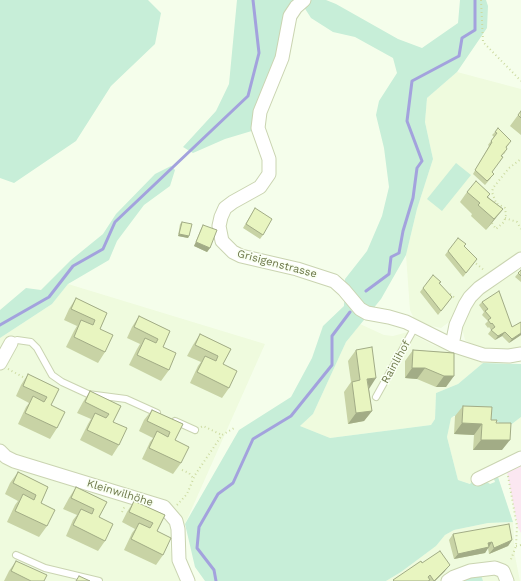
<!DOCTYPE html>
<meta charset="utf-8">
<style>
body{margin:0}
canvas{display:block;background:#f5feeb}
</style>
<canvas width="521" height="581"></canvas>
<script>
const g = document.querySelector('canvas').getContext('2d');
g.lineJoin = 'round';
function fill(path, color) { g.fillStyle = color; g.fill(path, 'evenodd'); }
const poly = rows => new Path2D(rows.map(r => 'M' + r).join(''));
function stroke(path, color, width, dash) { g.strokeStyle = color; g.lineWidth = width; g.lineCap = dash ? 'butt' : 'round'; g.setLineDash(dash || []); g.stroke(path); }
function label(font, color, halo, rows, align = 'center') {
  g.font = font + ' "Work Sans",sans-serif'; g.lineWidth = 3; g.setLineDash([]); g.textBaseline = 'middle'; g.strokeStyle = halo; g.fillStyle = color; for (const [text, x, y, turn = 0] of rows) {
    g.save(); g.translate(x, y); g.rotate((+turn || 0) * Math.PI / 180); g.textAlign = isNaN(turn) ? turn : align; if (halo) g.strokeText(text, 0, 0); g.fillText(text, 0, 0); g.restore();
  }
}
fill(poly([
 [457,72,521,89,521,349,510,350,476,347,465,340,462,328,449,322,441,328,431,326,429,328,415,321,410,310,406,255,417,209,433,159,425,122,427,98],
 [68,284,265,344,185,524,169,541,173,565,180,581,0,581,0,338,52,304],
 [360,324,384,335,393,336,408,332,433,345,483,363,458,384,436,393,435,419,431,425,330,438,300,426,313,414,346,342],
 [467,415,499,422,498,430,504,430,521,417,521,450,495,463,496,466,470,479,472,482,471,484,458,480,447,437,451,417],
 [513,522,515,556,520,581,386,581,401,572,436,546,445,535,454,530,488,523]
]), '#effbde');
fill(poly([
 [521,464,521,533,518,528,507,472]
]), '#fbe7f1');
fill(poly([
 [0,0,148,0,161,13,155,44,111,86,76,141,14,183,0,178],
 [237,0,300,0,255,130,225,139,193,153,183,147,216,111,229,84],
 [309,0,326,0,336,4,398,39,422,48,458,23,460,0,486,0,488,6,487,28,457,72,427,98,425,122,433,159,417,209,406,255,381,299,346,342,313,414,300,426,330,438,431,425,435,419,436,393,458,384,483,363,521,364,521,417,504,430,498,430,499,422,488,421,467,415,454,416,451,418,447,437,458,480,470,484,472,482,480,486,487,482,490,484,495,482,494,479,498,477,513,522,488,523,454,530,445,535,436,546,401,572,386,581,205,581,195,567,185,524,239,430,291,397,312,358,323,326,344,306,345,279,367,251,382,216,389,187,384,148,376,115,379,101,397,73,393,58,355,37,333,32,311,18,302,4],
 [456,163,471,175,442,211,427,199],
 [171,166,175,170,170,186,144,205,117,241,109,260,68,284,52,304,0,338,0,310,26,288,41,290,71,260,103,234,116,214,155,174],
 [481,575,483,581,460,581,463,579]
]), '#c7eed8');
stroke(poly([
 [366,291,389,274,391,257,399,253,403,231,413,198,417,168,422,161,407,121,412,81,459,56,462,38,475,30,475,0],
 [0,325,49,297,73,266,103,249,115,222,248,96,259,53,253,0],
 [216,581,214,570,197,548,199,527,218,494,233,483,253,439,291,416,332,365,332,336,350,312]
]), '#a3a2dd', 3);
const service = poly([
 [11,343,17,340,31,342,37,348,52,375,62,382,88,394,126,399,157,413],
 [376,397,415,327],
 [175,421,195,430],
 [16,555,45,568,99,581]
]);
const minor = poly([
 [304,0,296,7,290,16,282,58,260,112,258,128,269,159,269,174,260,187,233,202,225,208,221,217,219,226,222,241,233,252,241,256,297,269,334,281,344,290,360,309,367,313,389,317,406,322,452,345,483,355,509,356,521,354],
 [452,345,456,325,465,305,470,297,479,288,521,259],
 [0,363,11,343],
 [0,451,6,457,14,461,164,507,176,521,178,529,179,560,188,581],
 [478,479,521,458],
 [448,581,454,577,470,571,495,568,503,571,507,581]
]);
stroke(service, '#cad4b1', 8);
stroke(minor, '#cad4b1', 15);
stroke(poly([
 [481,0,483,42,521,81],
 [505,218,517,222,521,229],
 [492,223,496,229,504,222,506,215,505,208,496,203,492,192,493,188,509,168,521,159],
 [473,261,485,271],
 [450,294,455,298],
 [8,369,23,377],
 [201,427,203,426,222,435],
 [182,470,189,473,193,478],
 [508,476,517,526,516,546,510,562],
 [177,505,187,494,195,475,222,435,236,427],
 [122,512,125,506],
 [516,546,521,545]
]), '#cddba2', 2, [1, 3]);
stroke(service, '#fff', 6);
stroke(minor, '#fff', 13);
fill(poly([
 [521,111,521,135,510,126],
 [495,132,509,144,506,148,505,153,501,156,492,172,491,178,485,185,473,174,489,146,488,145,494,137,492,135],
 [467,192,490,194,488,197,503,209,495,219,486,230,471,216,472,214,460,202],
 [255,208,263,235,260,239,243,228],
 [182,222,189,236,188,238,178,236,180,224],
 [203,225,210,248,207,252,194,246,201,229],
 [464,246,477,259,463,277,445,255,448,251],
 [521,270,521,282,515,277],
 [439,283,449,301,438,315,420,292,423,288],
 [76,298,107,313,100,329,105,352,98,363,66,347,74,331,77,326,64,320,69,309],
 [482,302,512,327,521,335,509,343,502,336,495,340,488,334,491,330,489,327,488,328,485,324,488,321,482,315,484,312,479,305],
 [139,316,170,331,163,347,169,370,161,381,129,365,137,349,140,344,127,338,132,327],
 [200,334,231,349,223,364,229,388,222,398,190,383,198,366,201,362,187,356,193,345],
 [356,350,369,389,372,411,364,421,348,424,344,392,351,382,348,361],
 [413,350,454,353,446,387,436,387,417,379,405,378,405,361],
 [28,374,59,389,51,405,57,428,50,439,18,424,26,407,29,403,16,396,21,385],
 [90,391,121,406,113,422,119,445,112,456,80,440,88,424,91,419,77,413,83,402],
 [463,406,496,423,502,450,473,450,474,435,454,434,455,416],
 [152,410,183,424,175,440,181,463,173,474,142,459,150,442,153,438,139,431,144,420],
 [18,472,48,487,41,503,47,526,39,537,7,522,15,505,18,501,5,494,10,483],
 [76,487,107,502,99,517,105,541,98,551,66,536,73,520,77,515,63,509,69,498],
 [134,501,165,515,157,531,163,555,156,565,124,550,132,533,135,529,122,522,127,512],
 [453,534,512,540,508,546,489,554,488,548,485,553,454,559,449,540],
 [16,561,44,581,4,581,9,571],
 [422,563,445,571,435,581,393,581,393,580]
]), '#c8d3a5');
fill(poly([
 [503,209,495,219,486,230,494,219],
 [179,234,189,236,188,238,178,236],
 [196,242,210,248,207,252,194,246],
 [505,332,502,336,495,340,498,336],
 [521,333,521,335,509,343,512,339],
 [412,368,425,368,417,379,405,378],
 [444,376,454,376,446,387,436,387],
 [376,378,369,389,367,379],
 [372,411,364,421,348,424,356,413],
 [462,423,482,424,474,435,454,434],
 [481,440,510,440,502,450,473,450],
 [512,540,508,546,489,554,494,548],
 [492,542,485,553,454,559,458,554],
 [450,565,445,571,435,581,434,581]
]), '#a2ac86');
const building = poly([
 [521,111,521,118,518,115,521,111],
 [498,128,511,141,506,147,507,149,501,156,503,157,492,172,494,174,487,181,475,170,492,142,491,141,497,133,495,132,498,128],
 [476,181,490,194,487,197,503,209,494,219,478,205,480,203,467,192,476,181],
 [255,208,272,219,263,235,246,224,255,208],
 [182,222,192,224,189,236,179,234,182,222],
 [203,225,217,230,210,248,196,242,203,225],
 [458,238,466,244,464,246,477,259,466,273,448,251,458,238],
 [521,270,521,276,518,273,521,270],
 [433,275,441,282,439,283,452,297,441,311,423,288,433,275],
 [499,291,512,327,521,322,521,333,512,339,505,332,498,336,491,330,495,327,492,323,491,324,488,320,491,318,485,311,488,309,482,302,499,291],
 [76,298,107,313,100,329,113,335,105,352,74,337,81,320,93,325,95,320,71,309,76,298],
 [139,316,170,331,163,347,176,353,169,370,137,355,145,338,156,343,158,339,134,327,139,316],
 [200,334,231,349,223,364,237,371,229,388,197,372,205,356,216,361,218,356,195,345,200,334],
 [372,347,376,378,367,379,372,411,356,413,352,382,360,380,356,350,372,347],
 [413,350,454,353,454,376,444,376,425,368,412,368,413,350],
 [28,374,59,389,51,405,65,412,57,428,25,413,33,396,44,402,47,397,23,386,28,374],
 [90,391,121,406,113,422,127,428,119,445,87,430,95,413,106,418,109,414,85,402,90,391],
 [463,406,492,407,491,420,497,420,496,423,511,423,510,440,481,440,482,424,462,423,463,406],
 [152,410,183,424,175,440,189,447,181,463,149,448,157,431,168,437,170,432,147,421,152,410],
 [18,472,48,487,41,503,55,510,47,526,15,511,23,494,34,500,36,495,13,483,18,472],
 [76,487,107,502,99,517,113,524,105,541,73,525,81,509,92,514,94,509,71,498,76,487],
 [134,501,165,515,157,531,171,538,163,555,131,539,139,523,150,528,153,523,129,512,134,501],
 [509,524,512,540,494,548,492,542,488,543,489,547,458,554,453,534,509,524],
 [440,551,450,565,434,581,430,575,428,577,430,580,428,581,394,581,393,580,421,561,422,563,440,551],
 [16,561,47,575,44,581,31,581,11,571,16,561],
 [79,576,90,581,76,581,79,576]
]);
fill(building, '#e8f5c0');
stroke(building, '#a2ac86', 1);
label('11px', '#6c7748', '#f9fff2', [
 ["Grisigenstrasse",277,264,15],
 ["Rainlihof",396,362,-61],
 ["Kleinwilhöhe",120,493,17]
]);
</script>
